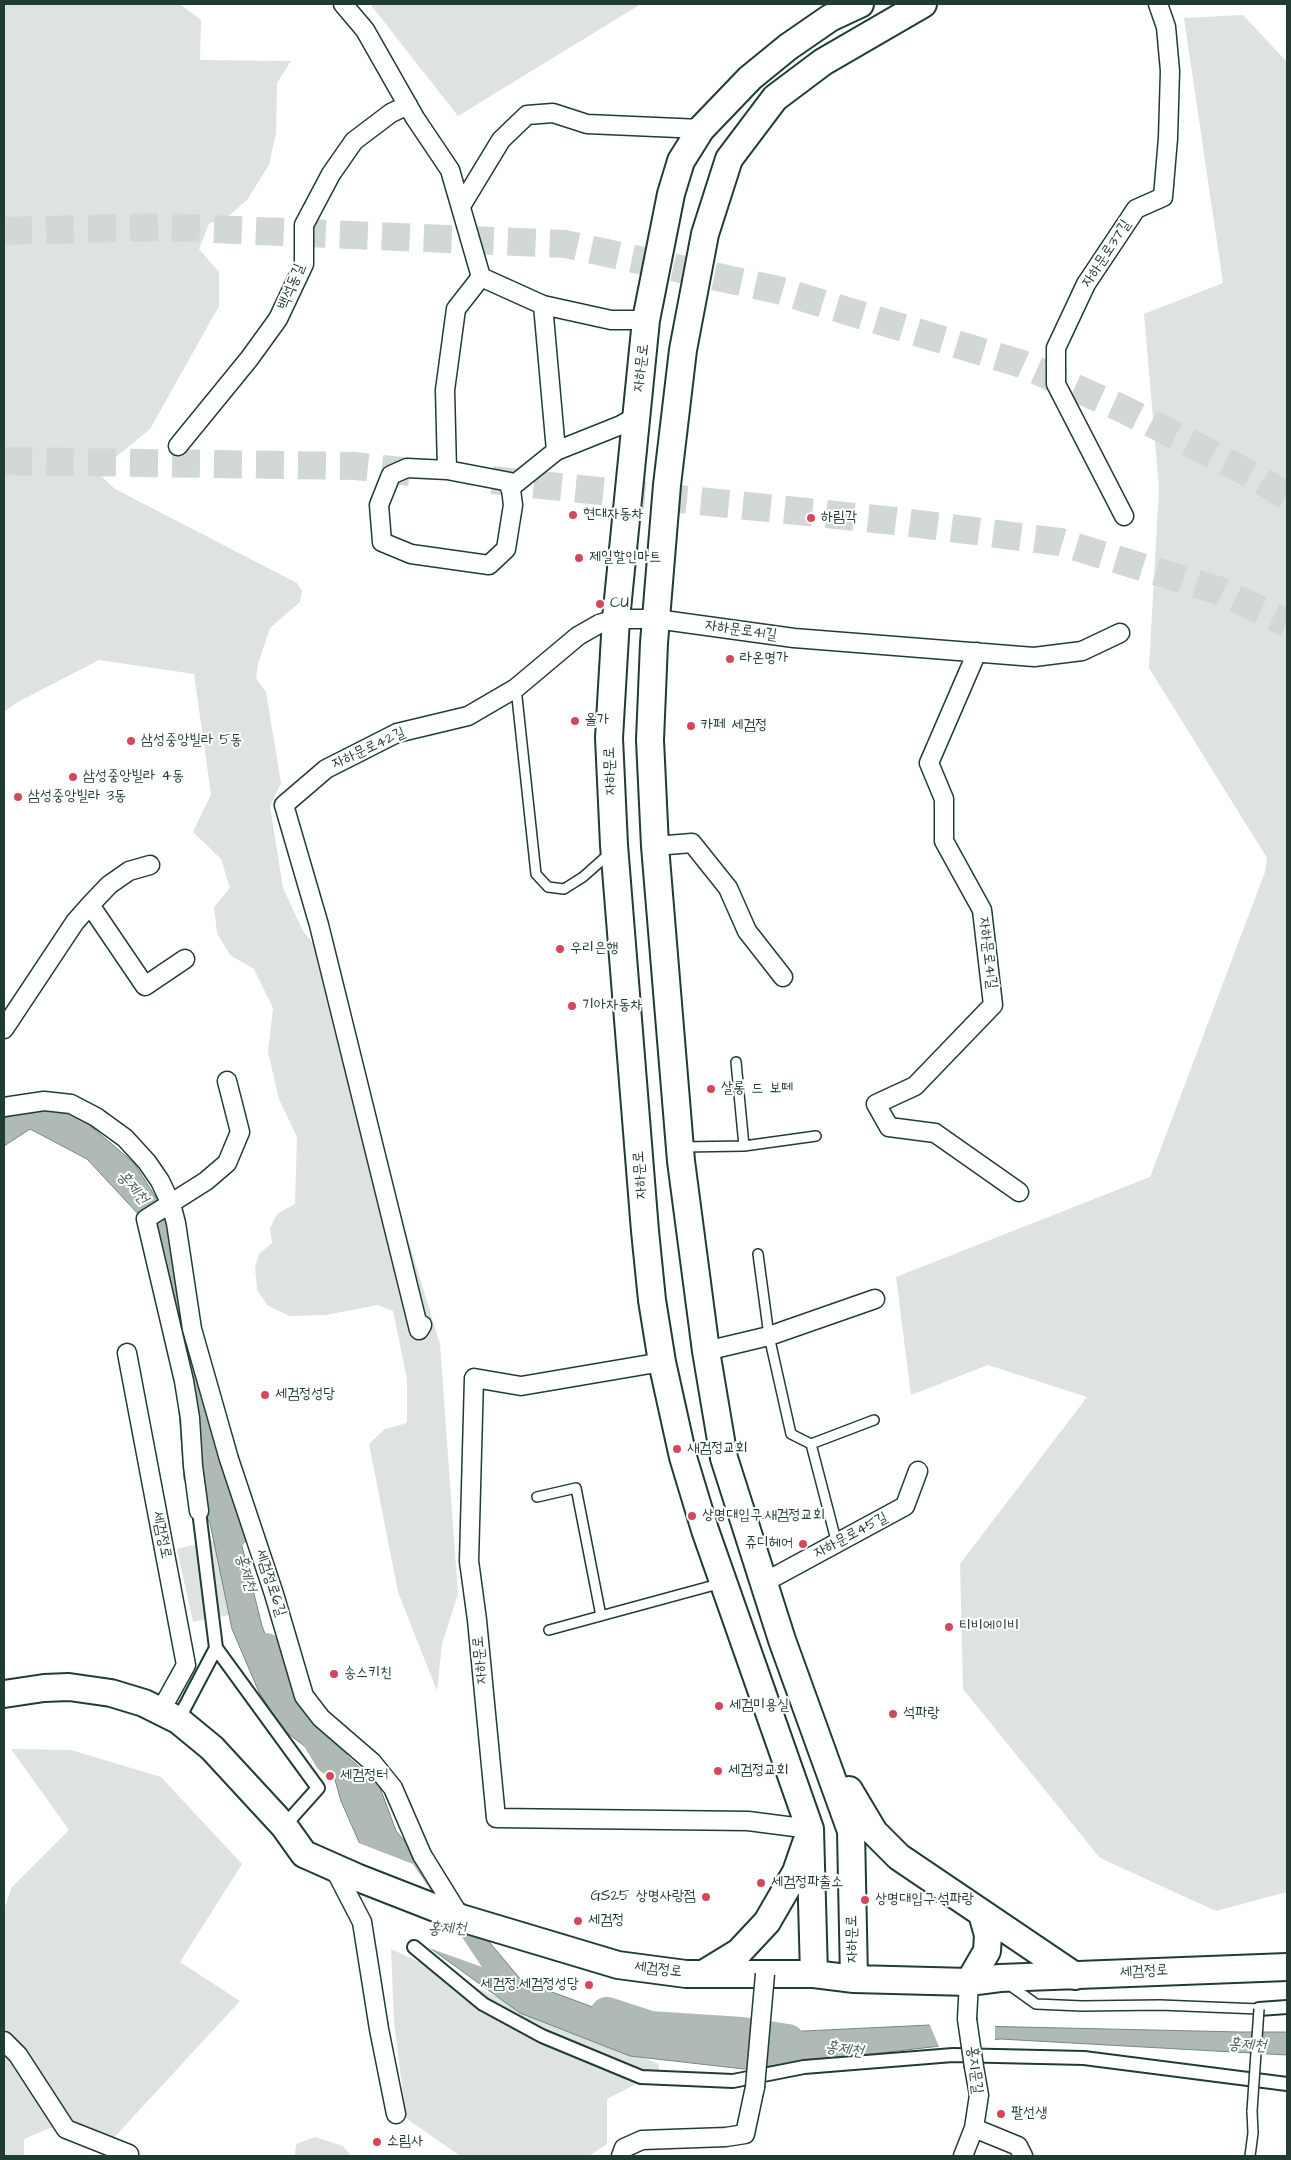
<!DOCTYPE html>
<meta charset="utf-8">
<style>
body{margin:0}
#map{position:relative;width:1291px;height:2160px;overflow:hidden;background:#fff;font-family:"Architects Daughter",sans-serif}
canvas{display:block}
.frame{position:absolute;inset:0;border:5px solid #1f3d34;pointer-events:none}
</style>
<div id="map">
<canvas width="1291" height="2160"></canvas>
<div class="frame"></div>
</div>
<script>
const g = document.querySelector('canvas').getContext('2d');
g.lineJoin = 'round';
function fill(path, color) { g.fillStyle = color; g.fill(path, 'evenodd'); }
const poly = rows => new Path2D(rows.map(r => 'M' + r).join(''));
function stroke(path, color, width, dash) { g.strokeStyle = color; g.lineWidth = width; g.lineCap = dash ? 'butt' : 'round'; g.setLineDash(dash || []); g.stroke(path); }
function label(font, color, halo, rows, align = 'center') {
  g.font = font + ' "Architects Daughter","Poor Story",sans-serif'; g.lineWidth = 4; g.setLineDash([]); g.textBaseline = 'middle'; g.strokeStyle = halo; g.fillStyle = color; for (const [text, x, y, turn = 0] of rows) {
    g.save(); g.translate(x, y); g.rotate((+turn || 0) * Math.PI / 180); g.textAlign = isNaN(turn) ? turn : align; if (halo) g.strokeText(text, 0, 0); g.fillText(text, 0, 0); g.restore();
  }
}
fill(poly([
 [4,4,180,4,201,20,200,60,291,61,277,83,276,133,269,165,247,200,230,215,209,224,199,249,219,272,219,306,150,429,117,456,101,476,115,489,297,583,302,591,300,602,270,628,258,664,256,678,266,692,281,783,270,806,283,888,303,931,321,953,440,1344,458,1594,442,1644,437,1691,398,1592,369,1444,385,1429,407,1423,407,1379,393,1311,377,1305,326,1315,290,1316,268,1306,257,1290,255,1267,259,1254,272,1243,270,1228,277,1214,295,1204,297,1137,279,1099,268,1052,273,1008,254,969,230,955,217,933,214,907,230,888,221,859,193,832,211,794,194,674,99,660,16,703,4,712],
 [370,4,641,4,458,116],
 [1243,15,1287,62,1287,1892,1216,1911,1100,1858,963,1689,960,1564,1087,1397,988,1365,911,1395,896,1277,1150,1177,1265,872,1267,858,1149,668,1159,488,1144,314,1223,283,1184,18],
 [223,1538,240,1613,193,1622,177,1549],
 [11,1749,71,1750,161,1777,242,1864,180,1962,240,2001,109,2143,92,2133,50,2128,24,2139,24,2156,4,2156,4,1909,12,1887,69,1830],
 [391,1949,528,2011,659,2064,658,2073,607,2099,607,2144,589,2156,460,2156,406,2118,394,2022],
 [315,2137,343,2146,351,2156,295,2156,296,2144]
]), '#dee3e2');
const water = poly([
 [51,1106,81,1118,134,1163,162,1207,180,1278,194,1382,202,1424,202,1460,231,1502,262,1626,293,1707,379,1785,396,1831,522,1981,650,2028,742,2034,930,2025,1241,2032,1287,2032,1287,2055,1000,2039,744,2069,630,2056,520,2013,430,1948,359,1842,341,1801,331,1766,282,1729,259,1692,232,1629,210,1523,184,1479,177,1384,141,1217,87,1159,30,1129,4,1146,4,1118,51,1106]
]);
fill(water, '#afbab7');
stroke(water, '#758883', 1);
fill(poly([
 [356,1842,413,1864,482,1967,426,1947],
 [929,2023,995,2024,995,2042,940,2049]
]), '#fff');
stroke(poly([
 [181,1318,233,1531],
 [266,1650,270,1666,319,1738,331,1758],
 [607,2014,650,2028,742,2034,788,2041]
]), '#afbab7', 34);
stroke(poly([
 [4,231,164,227,565,244,778,290,1022,364,1125,410,1258,478,1287,497],
 [4,461,354,466,422,473],
 [492,480,895,521,1060,542,1220,591,1287,623]
]), '#d2d8d6', 28, [28, 14]);
const service = poly([
 [516,688,536,874,548,887,564,889,583,877,610,853],
 [736,1062,744,1146],
 [682,1147,744,1146,816,1136],
 [758,1254,769,1336,791,1434,811,1444,837,1544],
 [811,1444,874,1420],
 [537,1497,576,1488,601,1616],
 [549,1630,722,1583],
 [1008,1984,1036,2004,1082,2006,1160,2005,1259,2009],
 [1250,2156,1253,2133,1252,2111]
]);
const pedestrian = poly([
 [199,1511,216,1648],
 [178,1720,216,1648,318,1788,284,1826],
 [414,1947,483,2004,542,2036,641,2077,733,2081,804,2067,953,2055,1084,2058,1287,2084],
 [1259,2009,1287,2007]
]);
const minor = poly([
 [343,4,365,30,415,118,450,170,481,277,456,309,445,390,447,470],
 [461,206,501,140,527,115,553,113,587,124,701,129],
 [481,277,543,305,556,451,510,488],
 [543,305,611,320,646,320],
 [178,446,249,359,278,319,304,264,304,225,331,174,354,141,391,113,408,105],
 [556,451,621,425,637,416],
 [407,468,447,470,510,482,513,505,506,549,489,565,411,554,382,542,379,505,391,475,407,468],
 [1124,516,1056,384,1056,348,1086,284,1136,209,1163,197,1168,138,1170,71,1166,27,1158,4],
 [977,652,929,763,944,799,944,841,982,910,993,1005,915,1086,876,1104,889,1127,935,1133,1019,1192],
 [655,846,692,843,728,888,747,931,783,977],
 [90,905,145,986,185,959],
 [4,1029,75,922,90,905,109,885,129,871,150,865],
 [4,1107,44,1101,71,1104,96,1117,125,1138,147,1162,160,1181,171,1204,176,1223,192,1329,229,1459,274,1594,304,1696,321,1718,372,1762,393,1788,422,1855,461,1918],
 [422,1325,419,1330,319,925,284,805,326,769,397,733,468,716,516,688,578,636,599,624,616,619,656,619,794,638,1034,657,1082,651,1120,633],
 [706,1351,769,1336,875,1299],
 [127,1353,186,1665,161,1710],
 [662,1362,521,1386,474,1378,469,1561,477,1620,496,1818,748,1821,810,1829],
 [199,1511,193,1466,190,1418,184,1381,146,1219,206,1181,227,1163,240,1132,227,1081],
 [763,1583,905,1506,918,1471],
 [333,1866,362,1922,379,2029,396,2114],
 [967,2019,969,1982],
 [4,2041,18,2055,66,2129,129,2154],
 [974,2128,1018,2146,1023,2156],
 [621,2156,624,2148,642,2140,726,2137,745,2134,755,2087],
 [963,2156,974,2128,979,2095,974,2067]
]);
const primary = poly([
 [4,1694,44,1688,69,1687,111,1693,144,1703,178,1720,212,1748,284,1826,304,1854,356,1877,461,1918,618,1965,686,1974,814,1974,854,1979,969,1982,1000,1978,1287,1967],
 [849,1790,874,1832,899,1857,1075,1976],
 [703,1974,739,1952,767,1922,796,1872,806,1843],
 [814,1974,810,1829,705,1530,683,1457,662,1362,652,1300,645,1231,614,845,609,738,616,619,646,320,671,194,681,161,701,129,750,78,788,47,830,18,860,4],
 [854,1979,851,1831,782,1640,724,1458,706,1351,681,1161,655,846,650,740,654,643,667,485,683,350,705,234,729,159,775,98,823,62,923,4],
 [969,1982,987,1951,988,1935,982,1914]
]);
stroke(service, '#1f3d34', 12);
stroke(pedestrian, '#1f3d34', 16);
stroke(minor, '#1f3d34', 21);
stroke(primary, '#1f3d34', 30);
stroke(service, '#fff', 9);
stroke(pedestrian, '#fff', 12);
stroke(minor, '#fff', 18);
stroke(primary, '#fff', 26);
const serviceBridge = poly([
 [1252,2111,1259,2009]
]);
const minorBridge = poly([
 [967,2019,974,2067],
 [755,2087,765,1974]
]);
stroke(serviceBridge, '#1f3d34', 12, []);
stroke(minorBridge, '#1f3d34', 21, []);
stroke(serviceBridge, '#fff', 9);
stroke(minorBridge, '#fff', 18);
for (const [x, y, r, color] of [
 [573,515,5,"#d1495b"],
 [811,518,5,"#d1495b"],
 [579,558,5,"#d1495b"],
 [600,604,5,"#d1495b"],
 [730,659,5,"#d1495b"],
 [575,721,5,"#d1495b"],
 [691,726,5,"#d1495b"],
 [131,741,5,"#d1495b"],
 [73,777,5,"#d1495b"],
 [18,797,5,"#d1495b"],
 [560,949,5,"#d1495b"],
 [572,1006,5,"#d1495b"],
 [711,1089,5,"#d1495b"],
 [265,1395,5,"#d1495b"],
 [677,1449,5,"#d1495b"],
 [692,1516,5,"#d1495b"],
 [803,1544,5,"#d1495b"],
 [949,1627,5,"#d1495b"],
 [334,1674,5,"#d1495b"],
 [719,1706,5,"#d1495b"],
 [893,1714,5,"#d1495b"],
 [718,1771,5,"#d1495b"],
 [330,1776,5,"#d1495b"],
 [761,1883,5,"#d1495b"],
 [706,1897,5,"#d1495b"],
 [865,1900,5,"#d1495b"],
 [578,1921,5,"#d1495b"],
 [589,1985,5,"#d1495b"],
 [1001,2114,5,"#d1495b"],
 [377,2142,5,"#d1495b"]
]) { const dot = new Path2D(); dot.arc(x, y, r, 0, 2 * Math.PI); g.fillStyle = color; g.fill(dot); stroke(dot, '#fff', 2); }
label('15px', '#1f3d34', '#fff', [
 ["자하문로37길",1107,254,-57],
 ["백석동길",292,287,-68],
 ["자하문로",642,368,-84],
 ["자하문로41길",741,631,8],
 ["자하문로42길",369,749,-25],
 ["자하문로",611,771,-92],
 ["자하문로41길",987,953,83],
 ["자하문로",641,1175,-94],
 ["세검정로",161,1535,79],
 ["자하문로45길",851,1536,-28],
 ["세검정로6길",270,1583,72],
 ["자하문로",481,1660,-95],
 ["자하문로",853,1939,-91],
 ["세검정로",658,1970,7],
 ["세검정로",1144,1972,-3],
 ["홍지문길",974,2070,83]
]);
label('15px', '#1f3d34', '#fff', [
 ["현대자동차",583,515],
 ["하림각",821,518],
 ["제일할인마트",589,558],
 ["CU",610,604],
 ["라온명가",740,659],
 ["올가",585,721],
 ["카페 세검정",701,726],
 ["삼성중앙빌라 5동",141,741],
 ["삼성중앙빌라 4동",83,777],
 ["삼성중앙빌라 3동",28,797],
 ["우리은행",570,949],
 ["기아자동차",582,1006],
 ["살롱 드 보떼",721,1089],
 ["세검정성당",275,1395],
 ["새검정교회",687,1449],
 ["상명대입구.새검정교회",702,1516],
 ["쥬디헤어",793,1544,"right"],
 ["티비에이비",959,1627],
 ["송스키친",344,1674],
 ["세검미용실",729,1706],
 ["석파랑",903,1714],
 ["세검정교회",728,1771],
 ["세검정터",340,1776],
 ["세검정파출소",771,1883],
 ["GS25 상명사랑점",696,1897,"right"],
 ["상명대입구.석파랑",875,1900],
 ["세검정",588,1921],
 ["세검정.세검정성당",579,1985,"right"],
 ["팔선생",1011,2114],
 ["소림사",387,2142]
], 'left');
label('italic 16px', '#4a625b', '#fff', [
 ["홍제천",132,1188,49],
 ["홍제천",245,1573,74],
 ["홍제천",447,1930],
 ["홍제천",1247,2046,3],
 ["홍제천",844,2050,8]
]);
</script>
